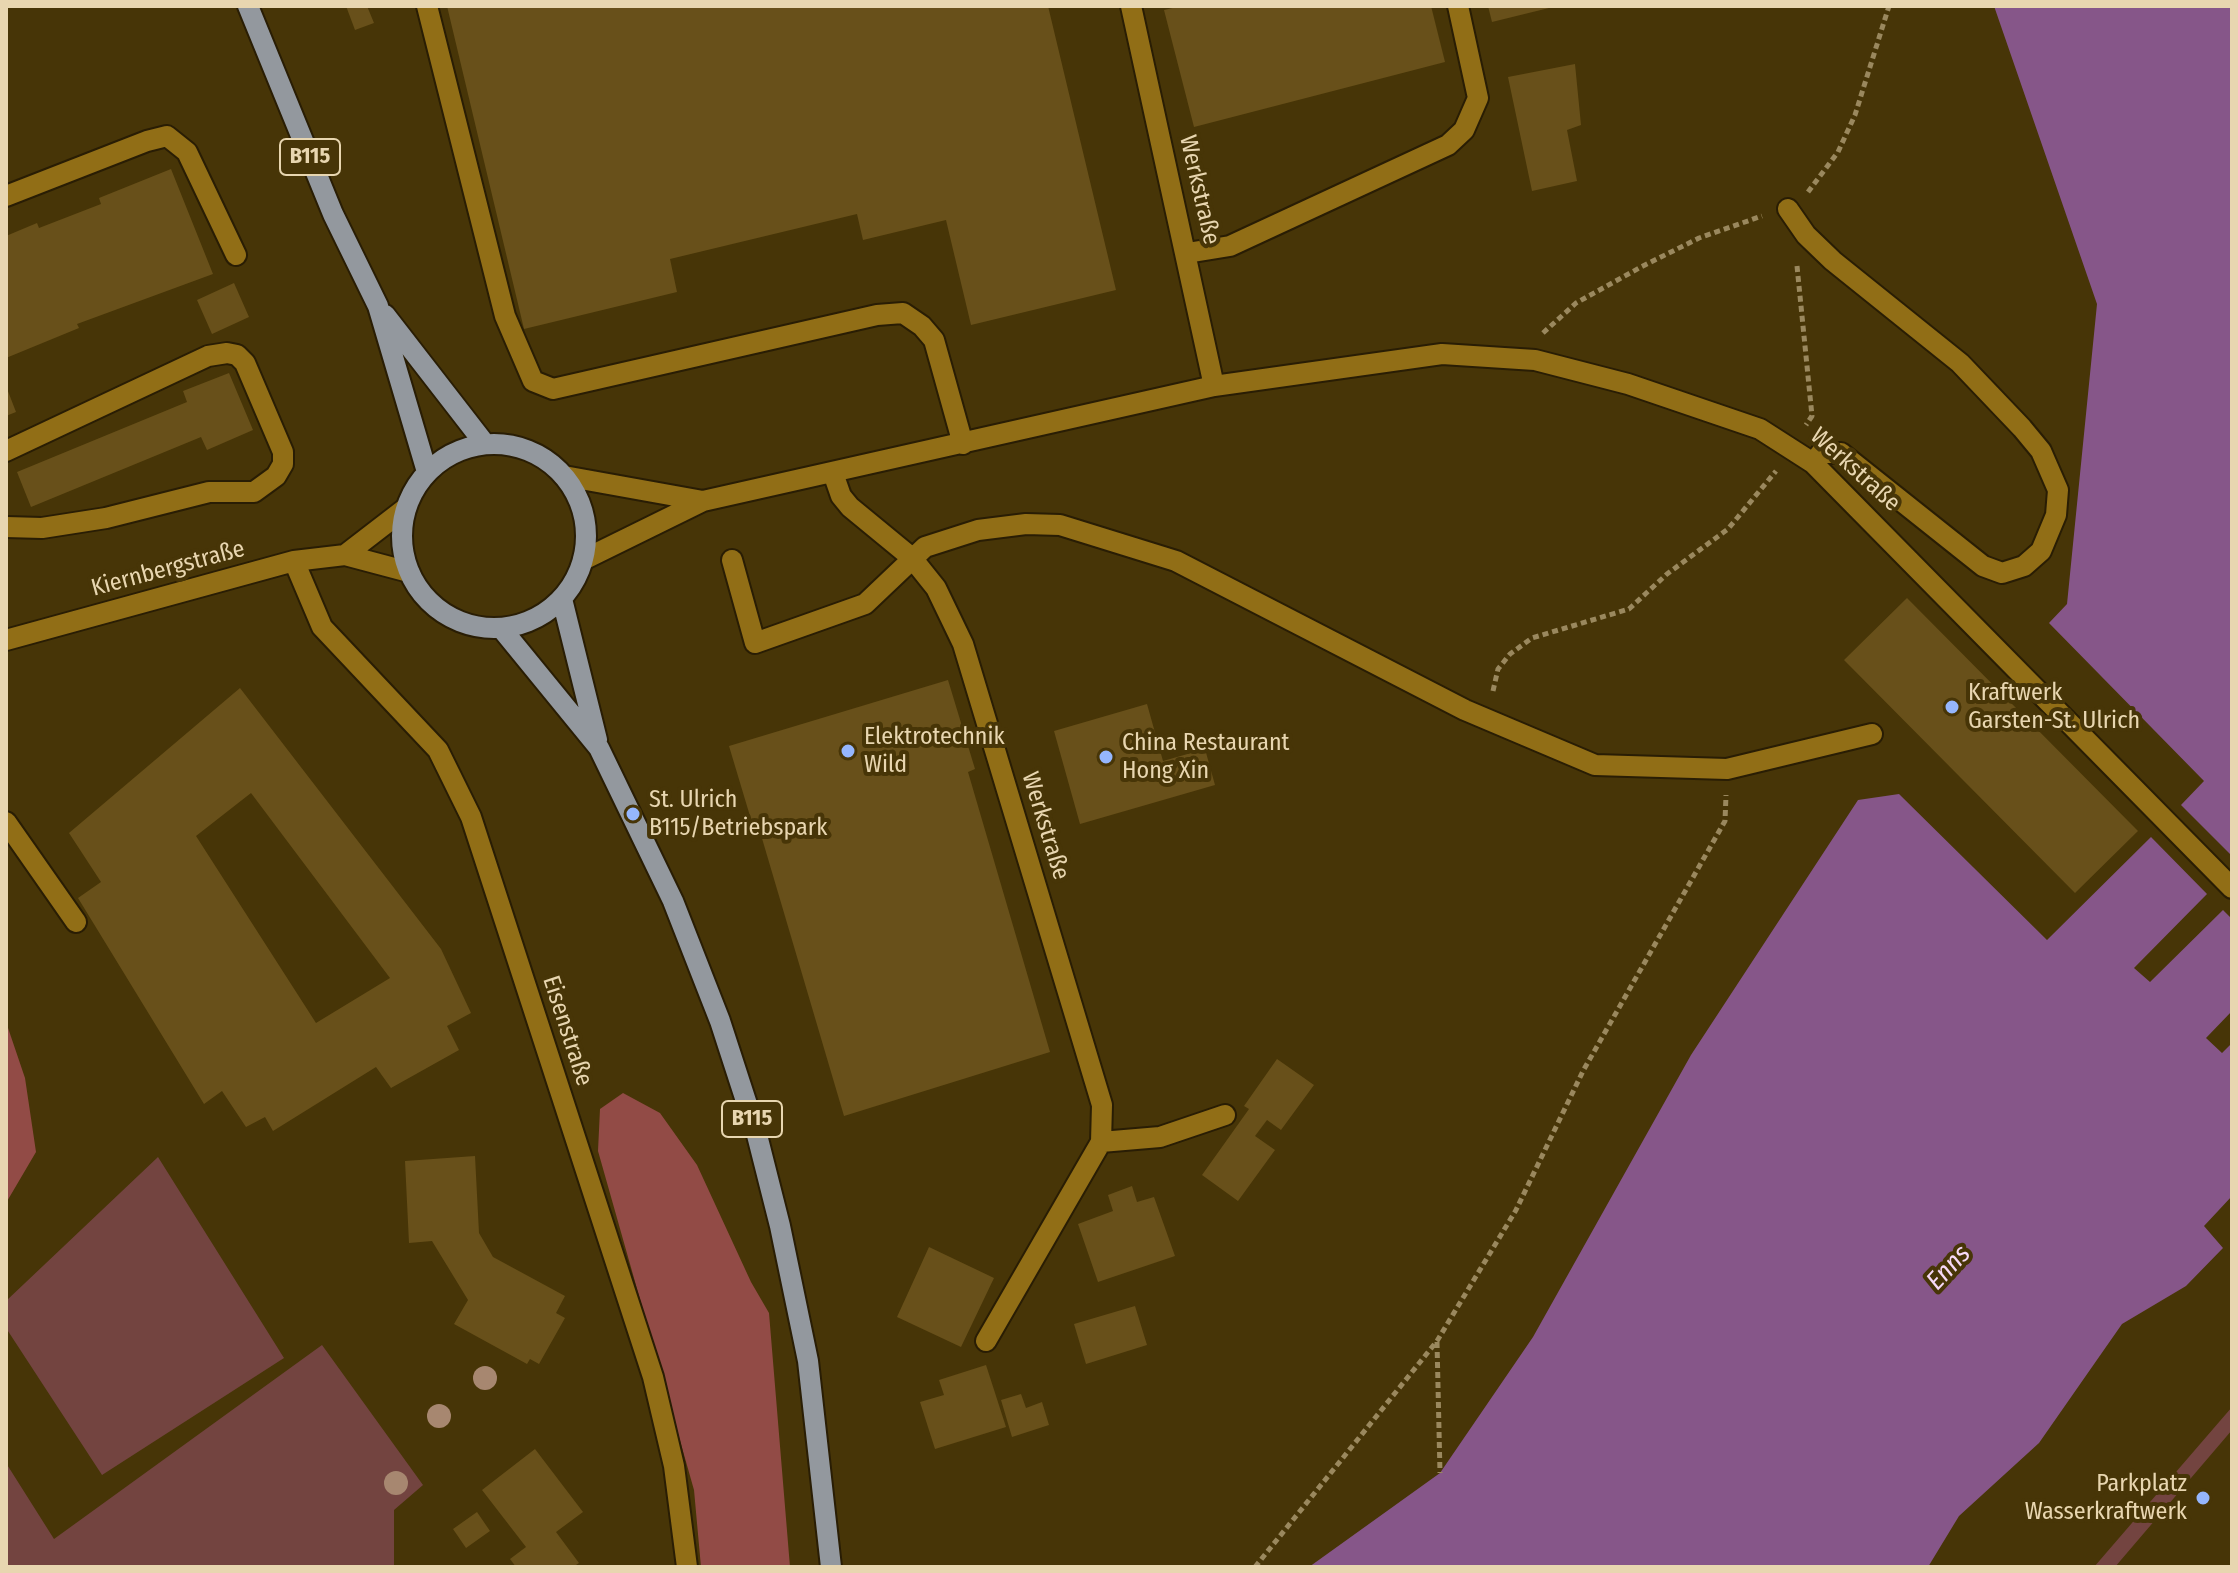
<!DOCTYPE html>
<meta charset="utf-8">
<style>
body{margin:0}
#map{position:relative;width:2238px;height:1573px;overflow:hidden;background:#473507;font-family:"Fira Sans Condensed",sans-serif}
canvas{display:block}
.frame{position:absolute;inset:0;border:8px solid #e8d6b0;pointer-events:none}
</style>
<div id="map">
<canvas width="2238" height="1573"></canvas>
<div class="frame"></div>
</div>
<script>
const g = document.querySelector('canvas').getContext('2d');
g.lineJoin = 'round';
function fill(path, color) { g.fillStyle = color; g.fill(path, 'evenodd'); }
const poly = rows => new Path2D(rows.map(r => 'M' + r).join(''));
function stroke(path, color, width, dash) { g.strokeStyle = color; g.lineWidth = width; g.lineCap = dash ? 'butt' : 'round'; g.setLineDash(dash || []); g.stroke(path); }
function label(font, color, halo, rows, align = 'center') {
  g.font = font + ' "Fira Sans Condensed",sans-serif'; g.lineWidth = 8; g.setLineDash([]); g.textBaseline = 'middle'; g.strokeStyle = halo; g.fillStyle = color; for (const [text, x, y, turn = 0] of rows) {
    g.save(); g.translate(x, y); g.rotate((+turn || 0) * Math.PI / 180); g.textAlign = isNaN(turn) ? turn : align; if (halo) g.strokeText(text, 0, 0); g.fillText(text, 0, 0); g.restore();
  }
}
fill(poly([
 [158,1157,284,1358,102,1475,6,1328,6,1301],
 [322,1345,423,1485,394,1510,394,1567,6,1567,6,1463,54,1539],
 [2232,1407,2232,1430,2115,1567,2094,1567]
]), '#734440');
fill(poly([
 [6,1022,25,1078,36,1152,6,1203],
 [623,1093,660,1113,697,1165,751,1282,769,1313,790,1567,701,1567,694,1490,598,1151,600,1109]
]), '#924b46');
fill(poly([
 [1994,6,2232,6,2232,856,2181,805,2204,781,2049,623,2067,604,2097,304],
 [1899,794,2047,940,2151,837,2207,894,2134,968,2150,982,2223,910,2232,919,2232,1011,2206,1038,2222,1053,2232,1043,2232,1196,2204,1226,2223,1248,2186,1286,2122,1324,2039,1443,1959,1516,1928,1567,1309,1567,1440,1473,1533,1337,1691,1055,1858,800]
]), '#865689');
fill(poly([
 [346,6,367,6,374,23,355,30],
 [447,6,1048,6,1116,290,971,325,946,220,863,240,857,214,670,259,677,292,524,329],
 [1181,6,1431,6,1445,62,1194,127,1164,10],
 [1488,6,1553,6,1553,7,1492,22],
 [1575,64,1581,125,1567,130,1577,181,1532,191,1508,77],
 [171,169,213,274,77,324,79,328,6,358,6,236,37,223,39,228,101,204,99,198],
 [234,283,249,317,212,334,197,300],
 [229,373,253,430,207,450,201,437,31,507,17,472,187,402,183,391],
 [6,386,16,412,6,416],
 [1907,598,2138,831,2075,893,1844,660],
 [948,680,975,769,968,772,1050,1052,844,1116,761,835,756,836,729,746],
 [240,688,441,949,471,1013,447,1026,459,1050,391,1088,376,1067,273,1131,265,1117,246,1127,222,1091,204,1104,78,898,101,882,69,833],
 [251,793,390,978,316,1023,196,836],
 [1147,704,1163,761,1205,749,1215,785,1080,824,1054,731],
 [1277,1059,1314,1085,1281,1130,1267,1120,1255,1136,1275,1150,1238,1201,1202,1175,1249,1109,1244,1106],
 [475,1156,479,1233,493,1257,565,1296,556,1313,565,1318,539,1364,530,1359,527,1364,454,1324,468,1300,432,1241,409,1243,405,1161],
 [1132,1186,1137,1202,1154,1197,1175,1256,1098,1282,1078,1224,1113,1211,1108,1195],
 [929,1247,994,1278,961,1347,897,1317],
 [1135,1306,1147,1345,1086,1364,1074,1324],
 [986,1365,1006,1427,935,1449,920,1402,944,1395,939,1380],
 [1021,1394,1026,1408,1042,1402,1049,1425,1012,1437,1001,1400],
 [535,1449,583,1512,556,1532,579,1563,573,1567,516,1567,510,1559,526,1547,482,1490],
 [477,1512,490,1531,466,1548,453,1529]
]), '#68501a');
const minor = poly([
 [427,6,505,316,533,381,553,389,877,315,903,313,922,326,934,340,963,444],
 [1131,6,1214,386],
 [6,196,147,141,167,136,187,152,236,255],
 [1788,209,1806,235,1833,261,1960,363,2022,428,2041,451,2058,490,2056,515,2041,551,2024,566,2002,573,1983,566,1841,453,1821,453,1813,463],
 [1187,253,1230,246,1448,145,1464,130,1478,98,1458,6],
 [6,451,208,356,227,353,237,355,245,363,283,452,283,464,276,476,254,492,209,492,106,518,42,528,6,527],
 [833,473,841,496,850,507,912,558,936,588,963,644,1102,1105,1101,1142,986,1341],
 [564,476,703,501],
 [345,555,406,508],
 [583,560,703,501,1214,386,1442,354,1535,360,1628,384,1760,429,1813,463,2232,888],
 [732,560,755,643,865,604,925,547,978,530,1026,524,1060,525,1176,561,1465,710,1595,765,1727,769,1872,734],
 [294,561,322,627,438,750,471,817,653,1377,674,1466,687,1567],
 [6,640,294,561,345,555,409,572],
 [6,822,76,922],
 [1101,1142,1160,1137,1225,1115]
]);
const major = poly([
 [248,6,333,214,378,306,427,472],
 [385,315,485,444],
 '402 536a92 92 0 1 1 184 0a92 92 0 1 1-184 0Z',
 [562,599,597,740],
 [501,628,599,748,673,901,720,1021,757,1135,780,1226,808,1361,831,1567]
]);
stroke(minor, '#291d04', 24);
stroke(major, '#291d04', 24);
stroke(poly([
 [1808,192,1838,152,1855,115,1889,6],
 [1797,266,1812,416,1806,425],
 [1543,333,1576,303,1641,267,1699,238,1762,216],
 [1493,691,1498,669,1510,654,1532,638,1629,609,1667,574,1728,529,1776,471],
 [1437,1342,1440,1473],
 [1255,1567,1437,1341,1516,1210,1583,1071,1725,821,1726,795]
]), '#9a885e', 5, [6, 4]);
stroke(minor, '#916e16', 20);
stroke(major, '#93989e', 20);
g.fillStyle = '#a78770';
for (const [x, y] of [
 [485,1378],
 [439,1416],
 [396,1483]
]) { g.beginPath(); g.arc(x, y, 12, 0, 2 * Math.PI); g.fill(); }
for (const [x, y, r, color] of [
 [1952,707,8,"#95b6fd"],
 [848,751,8,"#95b6fd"],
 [1106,757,8,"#95b6fd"],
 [633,814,8,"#95b6fd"],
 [2203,1498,8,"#95b6fd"]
]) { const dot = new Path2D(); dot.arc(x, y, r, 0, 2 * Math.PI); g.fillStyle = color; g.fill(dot); stroke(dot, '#473507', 3); }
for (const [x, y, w] of [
 [310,157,60],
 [752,1119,60]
]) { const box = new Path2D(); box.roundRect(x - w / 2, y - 18, w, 36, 6); g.fillStyle = '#473507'; g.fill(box); stroke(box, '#e8d6b0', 2); }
label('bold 22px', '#e8d6b0', null, [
 ["B115",310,157],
 ["B115",752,1119]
]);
label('24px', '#e8d6b0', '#473507', [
 ["Werkstraße",1199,190,77],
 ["Werkstraße",1855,470,42],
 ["Kiernbergstraße",168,569,-15],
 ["Werkstraße",1045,826,73],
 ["Eisenstraße",567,1031,72]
]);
label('24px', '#e8d6b0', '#473507', [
 ["Kraftwerk",1968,693],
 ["Garsten-St. Ulrich",1968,721],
 ["Elektrotechnik",864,737],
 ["Wild",864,765],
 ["China Restaurant",1122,743],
 ["Hong Xin",1122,771],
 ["St. Ulrich",649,800],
 ["B115/Betriebspark",649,828],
 ["Parkplatz",2187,1484,"right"],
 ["Wasserkraftwerk",2187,1512,"right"]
], 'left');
label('italic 26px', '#f6d9f7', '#473507', [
 ["Enns",1949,1268,-47]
]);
</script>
